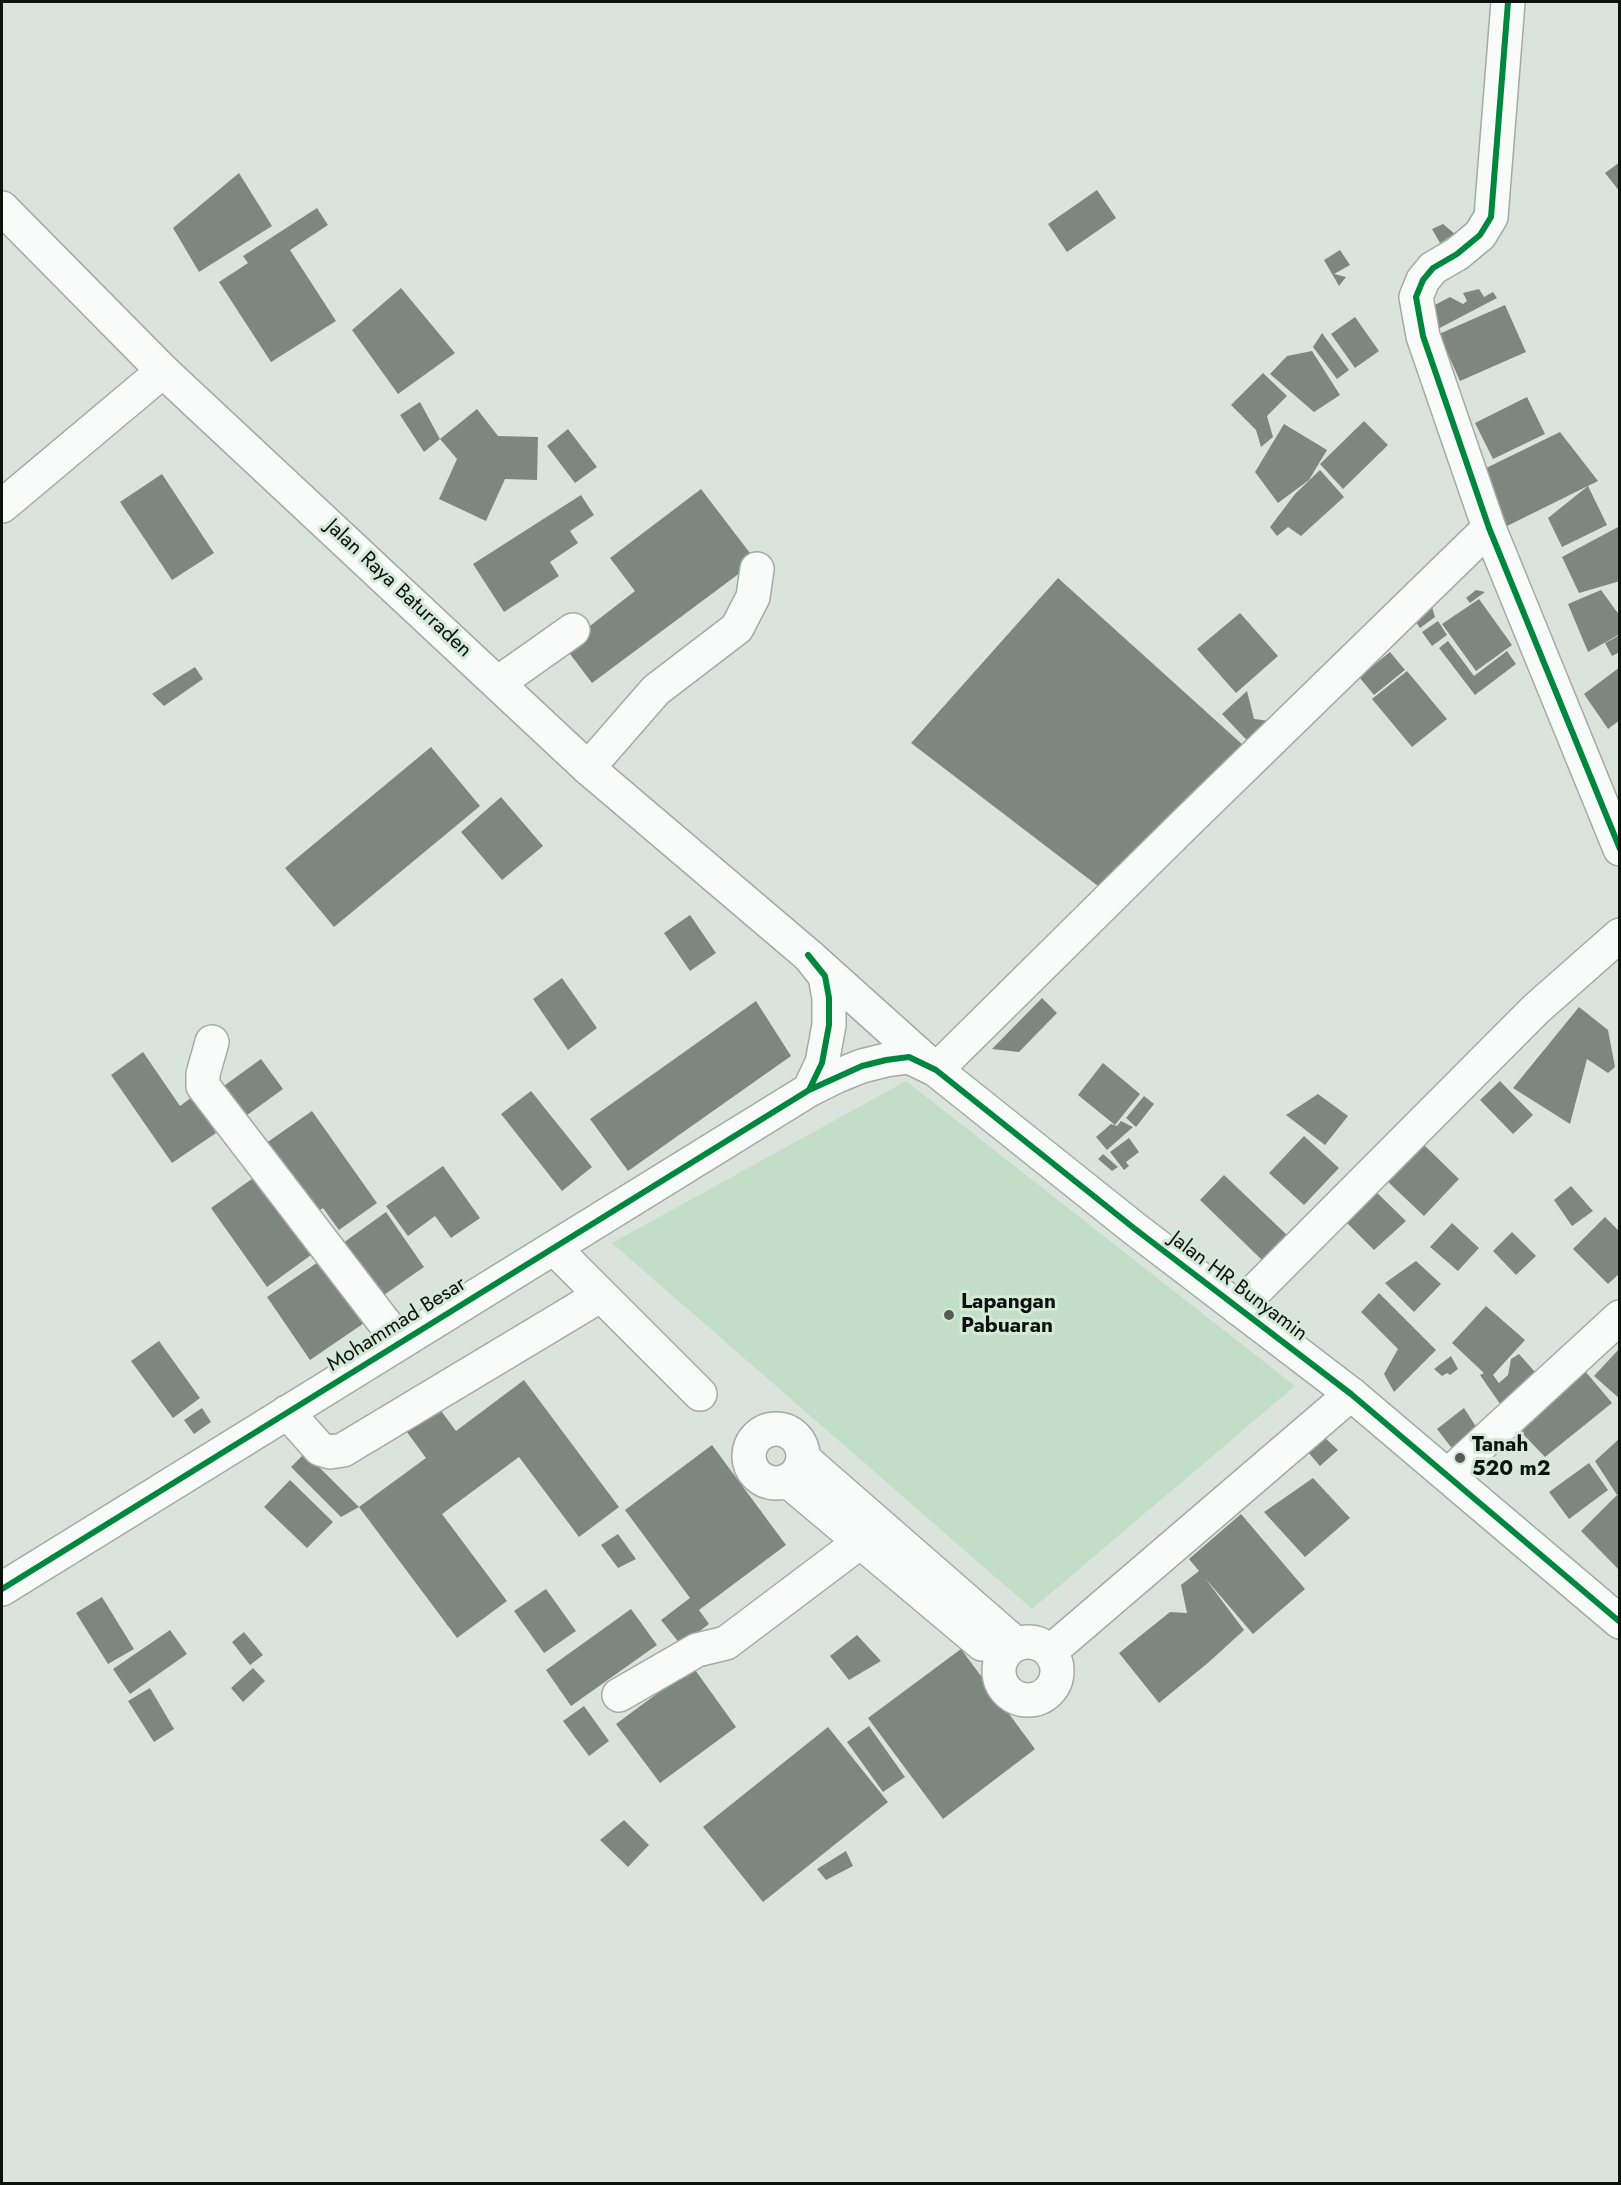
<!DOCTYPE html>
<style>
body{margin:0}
#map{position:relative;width:1621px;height:2185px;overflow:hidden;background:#dae4dc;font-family:Jost,sans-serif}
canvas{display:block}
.frame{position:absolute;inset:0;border:3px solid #0c130d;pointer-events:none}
</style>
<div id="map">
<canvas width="1621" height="2185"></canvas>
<div class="frame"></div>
</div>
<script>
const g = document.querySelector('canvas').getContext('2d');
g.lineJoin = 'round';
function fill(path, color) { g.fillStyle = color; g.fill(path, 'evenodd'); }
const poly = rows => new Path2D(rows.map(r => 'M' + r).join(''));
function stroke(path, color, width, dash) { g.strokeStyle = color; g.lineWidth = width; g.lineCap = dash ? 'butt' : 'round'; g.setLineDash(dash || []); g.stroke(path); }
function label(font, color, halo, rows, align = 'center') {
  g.font = font + ' Jost,sans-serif'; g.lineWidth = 6; g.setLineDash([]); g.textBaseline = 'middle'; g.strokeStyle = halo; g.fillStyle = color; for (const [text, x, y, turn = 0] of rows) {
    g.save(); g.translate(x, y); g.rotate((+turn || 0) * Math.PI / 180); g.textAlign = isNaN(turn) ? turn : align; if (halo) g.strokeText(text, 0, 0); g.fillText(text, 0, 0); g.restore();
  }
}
fill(poly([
 [906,1081,1295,1386,1032,1609,612,1243]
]), '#c2dec6');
fill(poly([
 [1620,162,1620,192,1605,173],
 [239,173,272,226,199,272,173,228],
 [1097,190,1116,218,1067,252,1048,224],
 [317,208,328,225,290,250,336,321,271,362,219,282,248,263,243,256],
 [1443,224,1455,234,1440,243,1432,229],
 [1340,250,1350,265,1334,274,1346,277,1339,286,1324,260],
 [401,288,455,353,398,394,352,330],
 [1479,289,1484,297,1493,292,1497,298,1432,332,1431,307,1450,297,1463,304,1467,301,1463,293],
 [1505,305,1526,352,1460,381,1439,334],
 [1355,317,1379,351,1355,368,1331,334],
 [1322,333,1349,370,1337,379,1313,347],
 [1312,351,1340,395,1314,412,1270,374,1287,356],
 [1263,373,1287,396,1267,416,1273,437,1261,447,1256,430,1231,405],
 [1527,397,1545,434,1493,459,1475,423],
 [420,402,440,439,477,409,498,436,538,437,537,480,505,479,486,521,439,499,457,459,440,439,424,452,400,415],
 [1364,421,1388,445,1343,489,1320,464],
 [1284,424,1327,450,1309,480,1278,503,1255,472],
 [568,429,597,467,575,483,547,446],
 [1560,432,1598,481,1501,529,1482,470],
 [1320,470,1344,497,1301,536,1288,527,1277,536,1270,527,1295,494],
 [162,474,214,553,172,580,120,502],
 [1588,486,1607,525,1562,547,1548,518],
 [701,489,756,561,592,683,564,646,635,591,610,558],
 [581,495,594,515,570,531,578,543,550,562,559,576,504,612,473,564],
 [1620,526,1620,581,1579,593,1562,557],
 [1058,578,1244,746,1186,823,1098,886,911,743],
 [1476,590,1485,592,1470,603,1466,598],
 [1601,590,1620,616,1620,634,1588,652,1568,604],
 [1479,599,1512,645,1476,671,1442,624],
 [1432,607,1435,617,1420,628,1414,619],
 [1240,613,1278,656,1236,693,1197,649],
 [1438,621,1447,635,1432,646,1422,632],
 [1620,635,1620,652,1612,656,1605,643],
 [1448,641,1474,676,1507,651,1516,664,1475,695,1439,648],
 [1390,652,1405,670,1374,695,1359,677],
 [195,667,203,679,164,706,152,694],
 [1620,667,1620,720,1608,729,1584,694],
 [1407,671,1447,719,1412,747,1372,699],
 [1247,691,1254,719,1285,723,1257,751,1222,714],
 [431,747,480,806,334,927,285,868],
 [501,797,543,846,502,880,461,832],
 [690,915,716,953,690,971,664,933],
 [562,978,597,1028,568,1050,533,999],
 [1042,998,1057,1013,1019,1052,992,1049],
 [756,1001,791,1056,628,1171,590,1119],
 [1579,1007,1608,1030,1615,1067,1608,1073,1587,1059,1570,1124,1513,1088],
 [143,1052,180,1106,192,1097,216,1133,172,1163,111,1075],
 [261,1059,283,1089,243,1118,221,1088],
 [1103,1063,1140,1094,1115,1125,1078,1095],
 [1500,1081,1533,1115,1513,1134,1480,1100],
 [531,1091,592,1167,562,1191,501,1114],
 [1318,1094,1348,1116,1325,1145,1286,1115],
 [1144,1096,1154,1104,1136,1127,1126,1118],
 [312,1111,377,1203,339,1230,323,1208,311,1217,262,1146],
 [1121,1121,1133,1127,1107,1150,1096,1137,1111,1124,1117,1126],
 [1304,1136,1339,1168,1304,1205,1269,1173],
 [1129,1138,1139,1152,1126,1162,1129,1166,1124,1170,1110,1152],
 [1422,1143,1459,1179,1424,1216,1385,1179],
 [1103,1154,1118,1167,1112,1171,1098,1159],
 [443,1166,480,1218,451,1238,435,1216,408,1236,386,1206],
 [263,1171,318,1250,267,1287,211,1208],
 [1224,1175,1287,1235,1262,1260,1200,1200],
 [1368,1184,1406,1221,1374,1250,1338,1214],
 [1571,1186,1593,1211,1572,1226,1554,1200],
 [386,1212,424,1267,381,1297,343,1243],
 [1605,1217,1620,1232,1620,1273,1608,1284,1573,1249],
 [1452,1223,1479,1248,1458,1271,1430,1247],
 [1512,1232,1536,1256,1516,1275,1493,1251],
 [327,1256,370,1319,310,1360,267,1297],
 [1416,1261,1441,1284,1414,1312,1385,1283],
 [1379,1293,1436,1350,1394,1392,1384,1374,1398,1349,1361,1312],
 [1486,1306,1525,1340,1493,1375,1499,1383,1508,1375,1511,1359,1519,1354,1543,1381,1507,1414,1480,1375,1484,1373,1452,1343],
 [159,1341,200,1398,173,1418,131,1361],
 [1618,1350,1620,1352,1620,1399,1594,1376],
 [1451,1356,1458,1369,1450,1375,1447,1373,1442,1376,1434,1369],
 [1585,1371,1612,1403,1545,1457,1517,1428],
 [524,1380,619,1507,579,1537,519,1457,442,1514,507,1601,457,1638,359,1507,341,1517,291,1467,305,1453,359,1507,426,1458,404,1428,436,1404,456,1431],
 [202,1408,211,1422,194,1434,184,1420],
 [1464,1408,1480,1433,1454,1451,1437,1429],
 [1323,1436,1338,1450,1320,1466,1307,1451],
 [1620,1438,1620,1493,1617,1495,1620,1497,1620,1571,1581,1531,1617,1495,1595,1461],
 [712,1445,786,1545,699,1610,709,1624,681,1645,661,1620,690,1598,625,1510],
 [1589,1463,1608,1490,1569,1519,1549,1492],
 [1313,1478,1350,1518,1305,1557,1264,1512],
 [290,1480,333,1522,307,1548,264,1507],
 [1241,1514,1305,1589,1253,1634,1205,1578,1244,1630,1209,1662,1159,1703,1119,1653,1170,1612,1187,1613,1181,1585,1199,1571,1189,1559],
 [618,1534,636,1559,618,1568,601,1545],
 [546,1589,576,1631,544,1653,514,1611],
 [102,1597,134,1649,108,1664,76,1613],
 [631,1609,657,1645,571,1706,546,1670],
 [170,1630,187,1654,130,1694,113,1669],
 [244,1632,263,1655,250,1665,232,1642],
 [857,1635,881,1661,849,1680,830,1656],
 [961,1649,1035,1749,943,1819,868,1718],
 [693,1667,736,1727,660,1783,616,1724],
 [253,1668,265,1681,243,1702,231,1688],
 [150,1688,174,1729,154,1742,128,1701],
 [584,1706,609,1741,589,1756,563,1721],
 [869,1726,905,1777,883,1792,847,1742],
 [828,1727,888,1802,763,1902,703,1827],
 [624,1820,649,1845,628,1867,600,1840],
 [846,1851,853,1866,826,1880,817,1869]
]), '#7e8680');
const minor = poly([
 [1508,2,1491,217,1480,235,1457,254,1433,268,1423,280,1416,297,1423,336,1489,528,1620,849],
 [2,506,163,371],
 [498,683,573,630],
 [588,768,656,690,737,628,753,597,757,569],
 [212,1042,203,1074,203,1086,400,1343],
 [809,1090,822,1063,829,1025,829,998,825,976,810,957],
 [554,1248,700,1394],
 [1238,1308,1536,1009,1620,935],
 [287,1412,320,1449,330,1452,343,1450,601,1295],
 '749 1456a27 27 0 1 1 54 0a27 27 0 1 1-54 0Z',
 [804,1459,1016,1644],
 [1448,1475,1620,1317],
 [788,1481,982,1644],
 [2,1589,809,1090,837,1076,862,1066,886,1060,909,1057,936,1070,1186,823,1489,528],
 '999 1671a29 29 0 1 1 58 0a29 29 0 1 1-58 0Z',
 [1051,1651,1351,1394],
 [619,1695,697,1650,726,1643,860,1542]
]);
const major = poly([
 [2,208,163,371,588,768,808,955,936,1070,1135,1229,1351,1394,1620,1622]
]);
stroke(minor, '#a3aba4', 36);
stroke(major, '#a3aba4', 36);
stroke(minor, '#f9fbfa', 33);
stroke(major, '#f9fbfa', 33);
stroke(poly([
 [1508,2,1491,217,1480,235,1457,254,1433,268,1423,280,1416,297,1423,336,1489,528,1620,849],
 [808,955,825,976,829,998,829,1025,822,1063,809,1090],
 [2,1589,809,1090,862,1066,886,1060,909,1057,936,1070,1135,1229,1351,1394,1620,1622]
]), '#00873e', 6);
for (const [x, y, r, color] of [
 [949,1315,6,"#545c55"],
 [1460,1458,6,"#545c55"]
]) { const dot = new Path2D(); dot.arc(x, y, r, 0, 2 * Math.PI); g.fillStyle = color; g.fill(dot); stroke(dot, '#d5e9d8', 2); }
label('21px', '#0c130d', '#d5e9d8', [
 ["Jalan Raya Baturraden",398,589,43],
 ["Jalan HR Bunyamin",1238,1287,37],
 ["Mohammad Besar",397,1325,-32]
]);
label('bold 21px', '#0c130d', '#d5e9d8', [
 ["Lapangan",961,1303],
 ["Pabuaran",961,1327],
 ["Tanah",1472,1446],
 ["520 m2",1472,1470]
], 'left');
</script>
